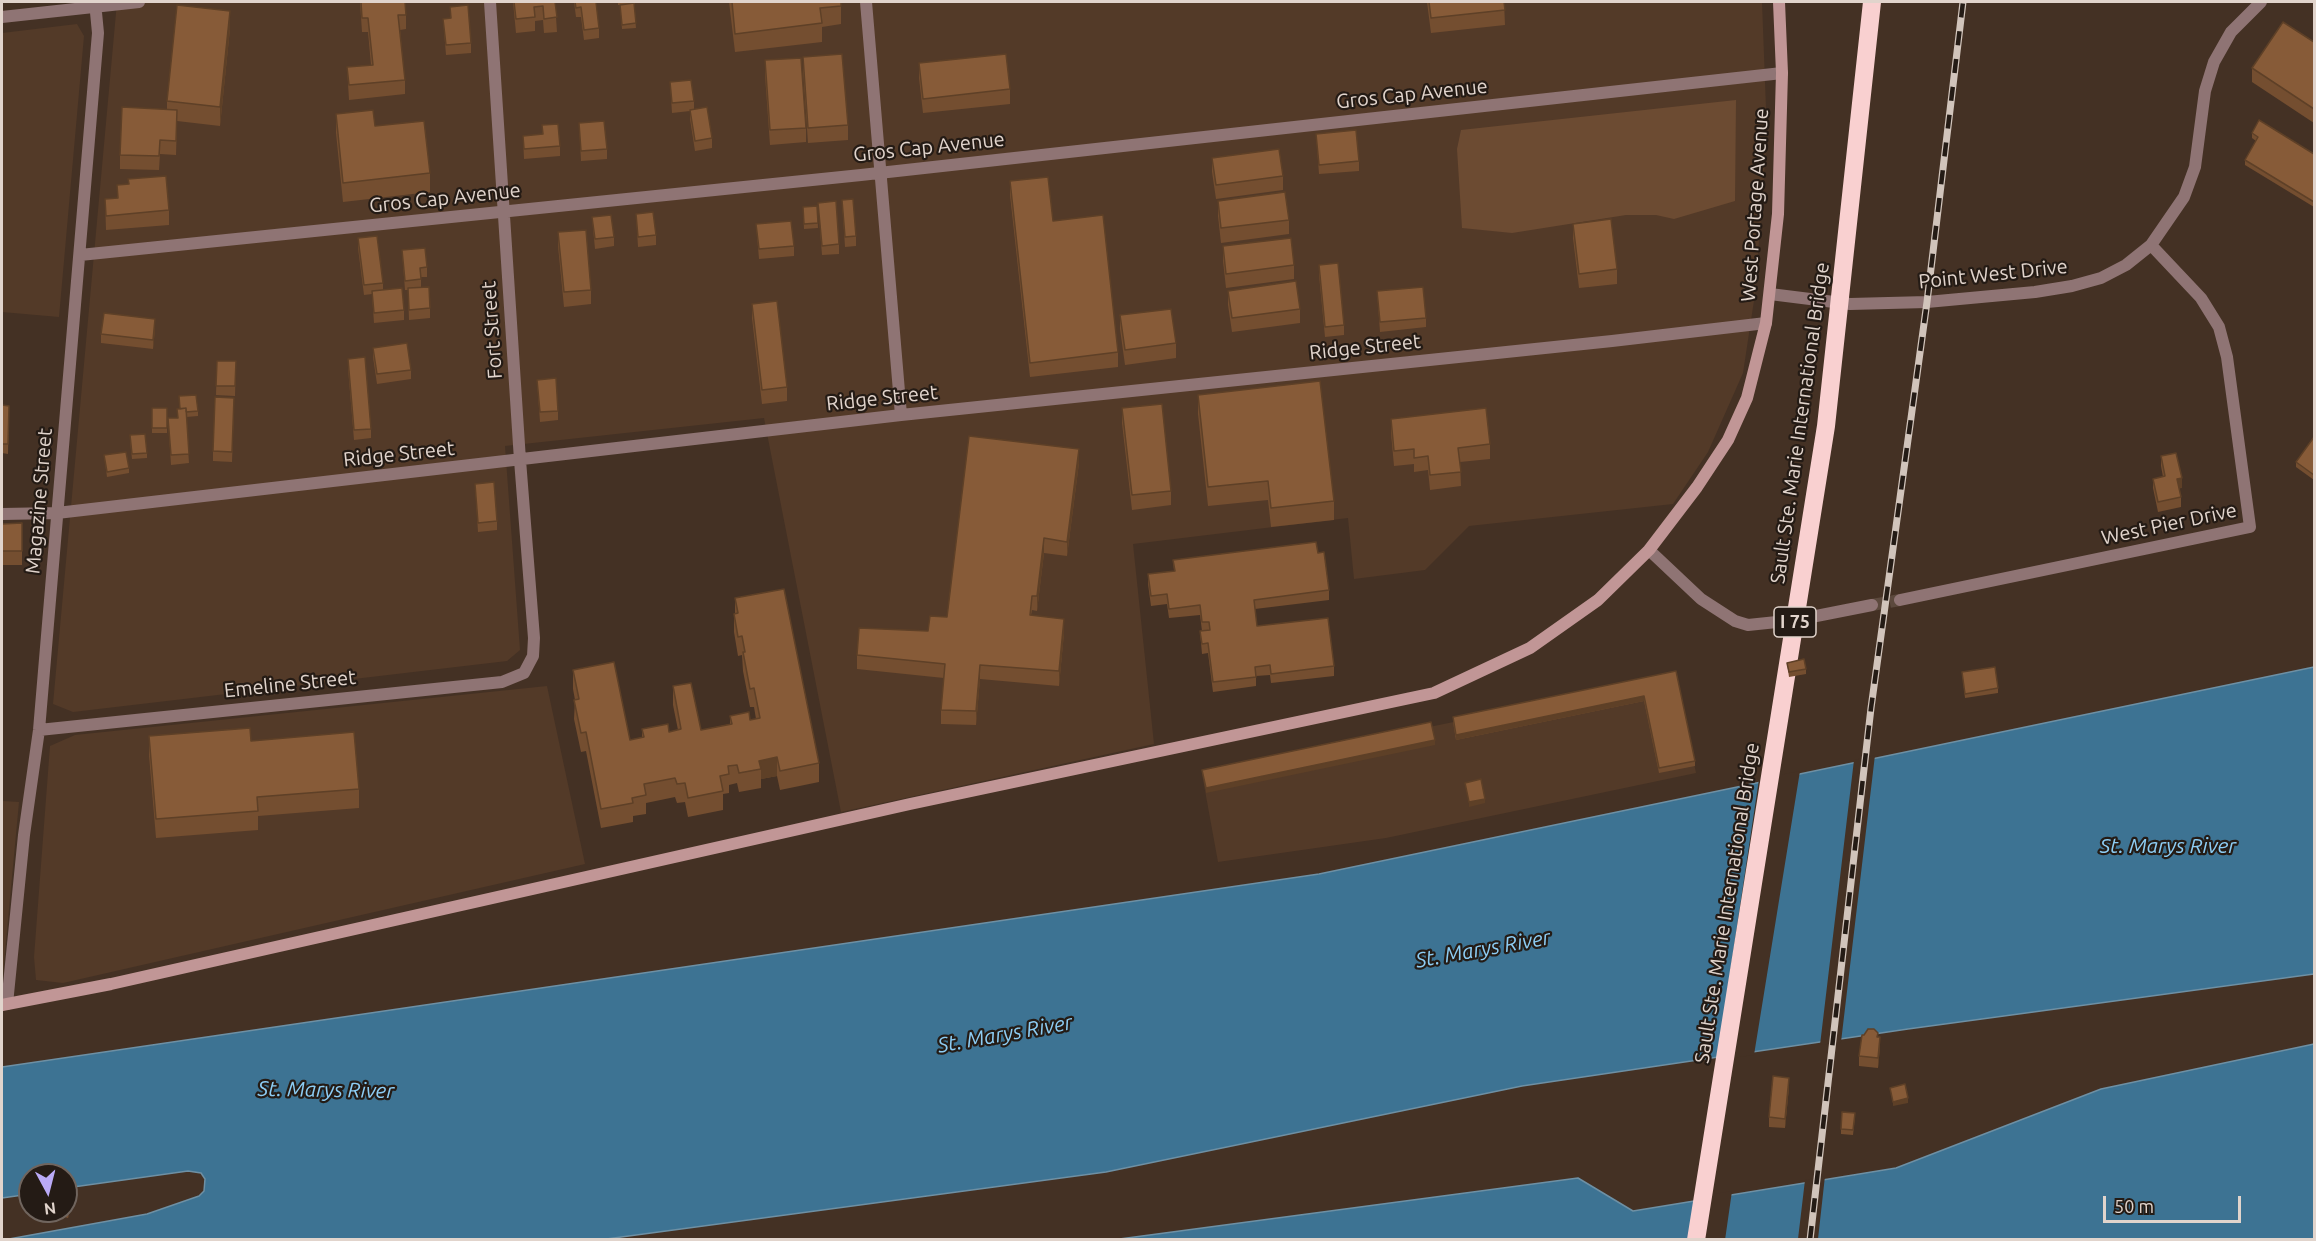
<!DOCTYPE html>
<style>
body{margin:0}
#map{position:relative;width:2316px;height:1241px;overflow:hidden;background:#443124;font-family:Ubuntu,sans-serif}
canvas{display:block}
.frame{position:absolute;inset:0;border:3px solid #e1d4cc;pointer-events:none}
.north{position:absolute;left:18px;top:1163px;width:60px;height:60px;box-sizing:border-box;background:#241b15;border:2px solid #70655e;border-radius:50%;rotate:173deg;font-size:16px;font-weight:700;line-height:24px;text-align:center;color:#e1d4cc}
.north::after{content:'';display:block;margin:auto;width:21px;height:27px;background:#baaaf6;clip-path:polygon(50% 0,100% 100%,50% 72%,0 100%)}
.scale{position:absolute;left:2103px;top:1196px;width:138px;height:27px;box-sizing:border-box;border:3px solid #e1d4cc;border-top:0;padding-left:8px;font-size:18px;line-height:21px;white-space:nowrap;color:#e1d4cc;-webkit-text-stroke:4px #241b15;paint-order:stroke}
</style>
<div id="map">
<canvas width="2316" height="1241"></canvas>
<div class="frame"></div>
<div class="north">N</div>
<div class="scale">50 m</div>
</div>
<script>
const g = document.querySelector('canvas').getContext('2d');
g.lineJoin = 'round';
function fill(path, color) { g.fillStyle = color; g.fill(path, 'evenodd'); }
const poly = rows => new Path2D(rows.map(r => 'M' + r).join(''));
function stroke(path, color, width, dash) { g.strokeStyle = color; g.lineWidth = width; g.lineCap = dash ? 'butt' : 'round'; g.setLineDash(dash || []); g.stroke(path); }
function label(font, color, halo, rows, align = 'center') {
  g.font = font + ' Ubuntu,sans-serif'; g.lineWidth = 4.5; g.setLineDash([]); g.textBaseline = 'middle'; g.strokeStyle = halo; g.fillStyle = color; for (const [text, x, y, turn = 0] of rows) {
    g.save(); g.translate(x, y); g.rotate((+turn || 0) * Math.PI / 180); g.textAlign = isNaN(turn) ? turn : align; if (halo) g.strokeText(text, 0, 0); g.fillText(text, 0, 0); g.restore();
  }
}
fill(poly([
 [117,2,1762,2,1767,135,1755,294,1743,373,1708,452,1673,504,1469,526,1425,570,1354,579,1348,518,1133,544,1154,744,841,812,764,418,505,446,520,650,507,661,73,712,53,704],
 [77,24,84,36,59,317,2,312,2,33],
 [1676,676,1696,773,1386,838,1218,862,1202,774],
 [547,686,585,864,63,983,36,980,34,957,50,746,75,735],
 [2,801,19,802,2,984]
]), '#533a28');
fill(poly([
 [1736,100,1735,201,1674,219,1656,215,1626,215,1512,233,1462,228,1457,149,1461,130]
]), '#6c4b32');
const water = poly([
 [2314,667,2314,974,1908,1029,1522,1086,1106,1172,599,1240,9,1239,147,1214,199,1196,204,1191,205,1179,201,1173,188,1171,66,1188,66,1175,30,1175,30,1194,2,1198,2,1067,1319,874,2314,667],
 [2314,1044,2314,1239,1112,1240,1578,1178,1633,1211,1896,1168,2101,1089,2314,1044]
]);
fill(water, '#3d7393');
stroke(water, '#6e90a4', 1.5);
fill(poly([
 [1875,755,1841,1042,1820,1045,1854,760],
 [1800,771,1754,1055,1717,1060,1759,779],
 [1825,1176,1818,1239,1798,1239,1805,1180],
 [1732,1191,1725,1240,1689,1239,1696,1197]
]), '#443124');
stroke(poly([
 [1872,605,1900,600]
]), '#5c493d', 12, [12, 6]);
stroke(poly([
 [866,2,901,415],
 [2,17,139,2],
 [80,255,861,175,1782,73],
 [1770,294,1850,304,1927,302,2035,292,2072,286,2101,278,2126,265,2151,245,2184,197,2195,167,2205,91,2214,62,2231,32,2261,2],
 [2,514,57,513,901,415,1612,341,1766,323],
 [1649,550,1701,599,1735,621,1748,625,1796,620,1872,605],
 [1900,600,2250,527,2227,357,2219,327,2201,298,2151,245],
 [39,730,502,682,524,673,533,656,534,638,520,460,490,2],
 [7,1004,24,835,39,730,98,33,95,2]
]), '#8f7474', 12);
stroke(poly([
 [2,1005,111,984,910,804,1434,693,1530,648,1598,600,1649,550,1697,487,1728,440,1747,398,1766,323,1778,214,1782,73,1779,2]
]), '#c19696', 12);
const rail = poly([
 [1810,1240,1871,708,1927,302,1963,2]
]);
stroke(rail, '#d1c4bb', 7);
stroke(rail, '#241b15', 4.5, [14]);
stroke(poly([
 [1696,1240,1826,426,1872,2]
]), '#f9d0d0', 18);
fill(poly([
 [360,2,406,15,406,29,400,30,405,80,405,94,349,100,347,67,371,65,368,32,362,32],
 [513,2,555,2,557,32,544,33,543,20,535,21,535,31,516,33],
 [574,2,596,2,599,28,599,38,584,40,581,17,576,17],
 [618,2,635,2,635,4,634,4,636,28,622,29,620,5,618,5],
 [729,2,841,2,841,24,822,27,822,42,735,52],
 [1427,2,1504,2,1505,25,1431,33],
 [450,7,471,43,471,53,446,55,443,19,450,18],
 [230,29,220,126,177,121,176,155,160,154,159,170,120,169,120,155,167,109,167,101],
 [2314,42,2314,123,2252,82,2252,68],
 [803,57,848,125,848,140,808,143,803,71],
 [765,60,806,128,806,142,770,145,765,75],
 [919,63,1010,89,1010,104,923,113,919,78],
 [670,82,694,101,694,109,712,138,712,148,695,151,690,119,690,111,672,113],
 [336,114,375,126,430,173,430,192,343,202,336,133],
 [579,123,607,149,607,159,581,161],
 [542,125,560,146,560,156,524,159,523,136,542,134],
 [2252,133,2314,154,2314,207,2245,165,2245,160,2256,141,2252,138],
 [1316,134,1359,161,1359,171,1319,174],
 [1212,158,1283,176,1283,190,1216,199,1212,172],
 [128,179,169,210,169,225,106,230,105,199,117,198,117,185,128,184],
 [1010,181,1053,221,1118,352,1118,367,1030,377,1010,195],
 [842,200,856,236,856,246,845,247],
 [1218,201,1289,220,1289,234,1221,243,1218,216],
 [818,203,839,244,839,254,822,255],
 [817,206,818,228,804,229,803,207],
 [636,214,656,235,656,245,638,247],
 [592,217,614,237,614,246,595,249],
 [756,224,794,246,794,256,759,259],
 [1573,224,1617,269,1617,284,1579,288,1573,238],
 [558,232,591,290,591,304,564,307,558,246],
 [358,238,383,283,383,290,404,310,404,320,374,323,372,294,364,295,358,248],
 [1223,246,1294,265,1294,279,1226,288,1223,261],
 [402,250,427,267,427,277,421,277,421,287,430,308,430,318,409,320,408,290,405,290],
 [1319,265,1344,325,1344,335,1325,337,1319,275],
 [1228,291,1300,309,1300,323,1232,332,1228,305],
 [1377,291,1426,318,1426,327,1380,332],
 [752,304,787,387,787,401,762,404,752,318],
 [1120,315,1176,343,1176,358,1125,365,1120,329],
 [155,329,153,349,101,343,101,334],
 [373,348,411,370,411,379,377,384,373,357],
 [348,359,371,429,371,438,354,440,348,368],
 [217,361,236,361,235,396,216,395],
 [537,380,558,411,558,420,540,422],
 [1198,395,1334,501,1334,520,1271,527,1268,500,1208,506,1198,414],
 [2,405,9,406,8,454,2,453],
 [234,407,232,462,213,461,213,451],
 [152,408,167,408,167,433,152,433],
 [1122,408,1171,491,1171,505,1132,510,1122,423],
 [177,409,198,411,198,416,186,417,189,463,171,465,168,418,177,418],
 [1391,419,1490,444,1490,459,1460,462,1461,486,1430,490,1428,470,1414,472,1414,464,1394,466,1391,433],
 [2314,437,2314,480,2296,467,2296,462],
 [130,440,147,453,147,458,132,459],
 [104,455,129,468,129,473,107,477],
 [2161,456,2182,488,2179,488,2181,497,2181,507,2158,512,2153,488,2153,479,2163,477,2161,466],
 [1079,463,1067,556,1044,553,1037,611,1032,610,1031,615,1064,633,1059,686,980,679,976,725,941,724,941,710,944,678,857,669,857,655,928,631,947,617],
 [475,484,497,521,497,530,478,532],
 [22,523,22,565,2,565,2,524],
 [1318,553,1329,590,1329,600,1255,609,1257,626,1334,666,1334,676,1271,683,1270,675,1256,676,1256,686,1213,692,1208,653,1202,654,1200,631,1202,631,1200,615,1169,618,1167,604,1151,606,1148,584,1148,574,1174,571,1173,560],
 [735,598,819,763,819,782,780,790,777,776,761,779,761,788,739,792,737,783,729,785,729,793,723,794,723,810,688,817,685,802,677,803,675,797,646,803,646,814,633,816,633,822,601,828,586,751,581,752,574,719,575,700,573,689,573,670,630,740,642,737,642,729,669,732,678,730,673,705,673,686,701,730,730,724,730,716,750,720,756,719,754,707,750,707,743,671,742,655,738,656,734,632,734,614,735,613],
 [1787,663,1806,669,1806,674,1789,677],
 [1676,671,1695,761,1695,766,1659,773,1644,701,1456,740,1453,722,1453,717],
 [1962,672,1998,688,1998,693,1965,698],
 [149,736,251,741,359,789,359,808,258,816,258,830,156,838,149,755],
 [1878,1037,1880,1047,1878,1068,1859,1066,1859,1056],
 [1789,1087,1785,1128,1769,1127,1769,1117],
 [1855,1117,1853,1135,1841,1134,1841,1129],
 [66,1189,73,1200,68,1218,46,1212,46,1211,66,1211]
]), '#744e30');
fill(poly([
 [230,11,230,29,220,126,220,107],
 [155,319,155,329,153,349,153,340],
 [1079,449,1079,463,1067,556,1067,542],
 [2182,478,2182,488,2177,489,2177,479],
 [1044,538,1044,553,1037,611,1037,596],
 [1064,619,1064,633,1059,686,1059,671],
 [980,665,980,679,976,725,976,711],
 [1644,696,1644,701,1456,740,1456,735],
 [1435,740,1435,745,1206,793,1206,788],
 [777,757,777,776,761,779,761,769,759,761],
 [1485,799,1485,803,1469,807,1469,802],
 [1880,1037,1880,1047,1878,1068,1878,1058],
 [1789,1078,1789,1087,1785,1128,1785,1119],
 [1908,1098,1908,1103,1893,1106,1893,1102],
 [73,1191,73,1200,68,1218,68,1208]
]), '#5e4027');
const building = poly([
 [361,2,405,2,406,15,398,15,405,80,349,85,347,67,373,65,368,18,362,18,361,2],
 [514,2,555,2,557,17,544,19,543,6,534,7,535,17,516,19,514,2],
 [575,2,596,2,599,28,584,30,581,7,576,8,575,2],
 [732,2,841,2,841,6,820,8,822,23,735,34,732,2],
 [1429,2,1504,2,1505,10,1431,18,1429,2],
 [634,3,636,23,622,25,620,5,634,3],
 [177,5,230,11,220,107,167,101,177,5],
 [468,5,471,43,446,45,443,19,451,18,450,7,468,5],
 [2283,22,2314,42,2314,109,2252,68,2283,22],
 [842,54,848,125,808,128,803,57,842,54],
 [1006,54,1010,89,923,99,919,63,1006,54],
 [801,58,806,128,770,130,765,60,801,58],
 [691,80,694,101,672,103,670,82,691,80],
 [122,107,177,110,176,141,160,140,159,156,120,155,122,107],
 [707,107,712,138,695,141,690,110,707,107],
 [373,110,375,126,424,121,430,173,343,183,336,114,373,110],
 [2259,120,2314,154,2314,202,2245,160,2258,137,2252,133,2259,120],
 [604,121,607,149,581,151,579,123,604,121],
 [558,124,560,146,524,149,523,136,543,134,542,125,558,124],
 [1356,130,1359,161,1319,165,1316,134,1356,130],
 [1279,149,1283,176,1216,185,1212,158,1279,149],
 [166,176,169,210,106,216,105,199,118,198,117,185,129,184,128,179,166,176],
 [1048,177,1053,221,1103,215,1118,352,1030,363,1010,181,1048,177],
 [1285,192,1289,220,1221,228,1218,201,1285,192],
 [853,199,856,236,845,237,842,200,853,199],
 [836,201,839,244,822,246,818,203,836,201],
 [817,206,818,223,804,224,803,207,817,206],
 [653,212,656,235,638,237,636,214,653,212],
 [611,215,614,237,595,239,592,217,611,215],
 [1611,219,1617,269,1579,274,1573,224,1611,219],
 [791,221,794,246,759,249,756,224,791,221],
 [586,230,591,290,564,292,558,232,586,230],
 [377,236,383,283,364,285,358,238,377,236],
 [1291,238,1294,265,1226,274,1223,246,1291,238],
 [425,248,427,267,420,268,421,279,405,281,402,250,425,248],
 [1338,263,1344,325,1325,327,1319,265,1338,263],
 [1296,281,1300,309,1232,318,1228,291,1296,281],
 [429,287,430,308,409,310,408,288,429,287],
 [1423,287,1426,318,1380,322,1377,291,1423,287],
 [402,288,404,310,374,313,372,291,402,288],
 [777,301,787,387,762,390,752,304,777,301],
 [1171,309,1176,343,1125,350,1120,315,1171,309],
 [104,313,155,319,153,340,101,334,104,313],
 [407,343,411,370,377,374,373,348,407,343],
 [365,357,371,429,354,430,348,359,365,357],
 [217,361,236,361,235,386,216,386,217,361],
 [556,378,558,411,540,412,537,380,556,378],
 [1320,381,1334,501,1271,508,1268,481,1208,487,1198,395,1320,381],
 [196,395,198,411,186,412,186,408,180,409,179,396,196,395],
 [215,397,234,398,232,452,213,451,215,397],
 [1162,404,1171,491,1132,495,1122,408,1162,404],
 [2,405,9,406,8,444,2,444,2,405],
 [152,408,167,408,167,428,152,428,152,408],
 [186,408,189,454,171,455,168,418,178,418,177,409,186,408],
 [1486,408,1490,444,1458,448,1461,472,1430,475,1428,456,1414,458,1414,449,1394,451,1391,419,1486,408],
 [145,434,147,453,132,454,130,435,145,434],
 [969,436,1079,449,1067,542,1044,538,1037,596,1032,596,1030,615,1064,619,1059,671,980,665,976,711,941,710,945,664,857,655,859,628,928,631,930,616,947,617,969,436],
 [2314,437,2314,475,2296,462,2314,437],
 [126,452,129,468,107,472,104,455,126,452],
 [2176,453,2182,478,2177,479,2181,497,2158,502,2153,479,2165,476,2161,456,2176,453],
 [494,482,497,521,478,523,475,484,494,482],
 [22,523,22,551,2,551,2,524,22,523],
 [1316,542,1318,553,1324,552,1329,590,1254,600,1257,626,1328,618,1334,666,1271,674,1270,665,1255,667,1256,677,1213,682,1208,643,1202,644,1200,631,1210,630,1209,622,1202,622,1200,605,1169,609,1167,594,1151,596,1148,574,1175,571,1173,560,1316,542],
 [784,589,819,763,780,771,777,757,759,761,761,769,739,773,737,765,728,766,729,774,720,776,723,791,688,798,685,783,677,784,675,778,644,784,646,795,632,798,633,803,601,809,586,732,581,733,574,700,579,699,573,670,614,662,630,740,644,737,642,729,668,724,669,732,681,729,673,686,691,683,701,730,732,724,730,716,749,712,750,720,760,718,754,688,750,689,743,652,745,652,742,636,738,637,734,614,738,613,735,598,784,589],
 [1804,659,1806,669,1789,672,1787,663,1804,659],
 [1995,667,1998,688,1965,694,1962,672,1995,667],
 [1676,671,1695,761,1659,768,1644,696,1456,735,1453,717,1676,671],
 [1431,722,1435,740,1206,788,1202,770,1431,722],
 [250,728,251,741,354,732,359,789,257,797,258,811,156,819,149,736,250,728],
 [1481,779,1485,799,1469,802,1465,783,1481,779],
 [1868,1029,1874,1029,1878,1033,1877,1037,1880,1037,1878,1058,1859,1056,1862,1035,1864,1035,1868,1029],
 [1773,1076,1789,1078,1785,1119,1769,1117,1773,1076],
 [1905,1084,1908,1098,1893,1102,1890,1088,1905,1084],
 [1842,1112,1855,1113,1853,1130,1841,1129,1842,1112],
 [66,1189,73,1191,68,1208,66,1207,66,1189]
]);
fill(building, '#875b38');
stroke(building, '#5e4027', 1.5);
for (const [x, y, w] of [
 [1795,622,42]
]) { const box = new Path2D(); box.roundRect(x - w / 2, y - 15, w, 30, 4.5); g.fillStyle = '#241b15'; g.fill(box); stroke(box, '#e1d4cc', 1.5); }
label('bold 18px', '#e1d4cc', null, [
 ["I 75",1795,622]
]);
label('20px', '#e1d4cc', '#241b15', [
 ["Gros Cap Avenue",1412,94,-6],
 ["Gros Cap Avenue",929,147,-6],
 ["Gros Cap Avenue",445,198,-6],
 ["West Portage Avenue",1755,205,-86],
 ["Point West Drive",1993,274,-6],
 ["Fort Street",492,330,-94],
 ["Ridge Street",1365,347,-6],
 ["Ridge Street",882,398,-6],
 ["Sault Ste. Marie International Bridge",1800,423,-82],
 ["Ridge Street",399,454,-6],
 ["Magazine Street",39,501,-85],
 ["West Pier Drive",2169,524,-12],
 ["Emeline Street",290,684,-6],
 ["Sault Ste. Marie International Bridge",1727,903,-81]
]);
label('italic 21px', '#8dcdf4', '#241b15', [
 ["St. Marys River",2168,846],
 ["St. Marys River",1483,949,-10],
 ["St. Marys River",1005,1034,-10],
 ["St. Marys River",326,1090,1]
]);
</script>
